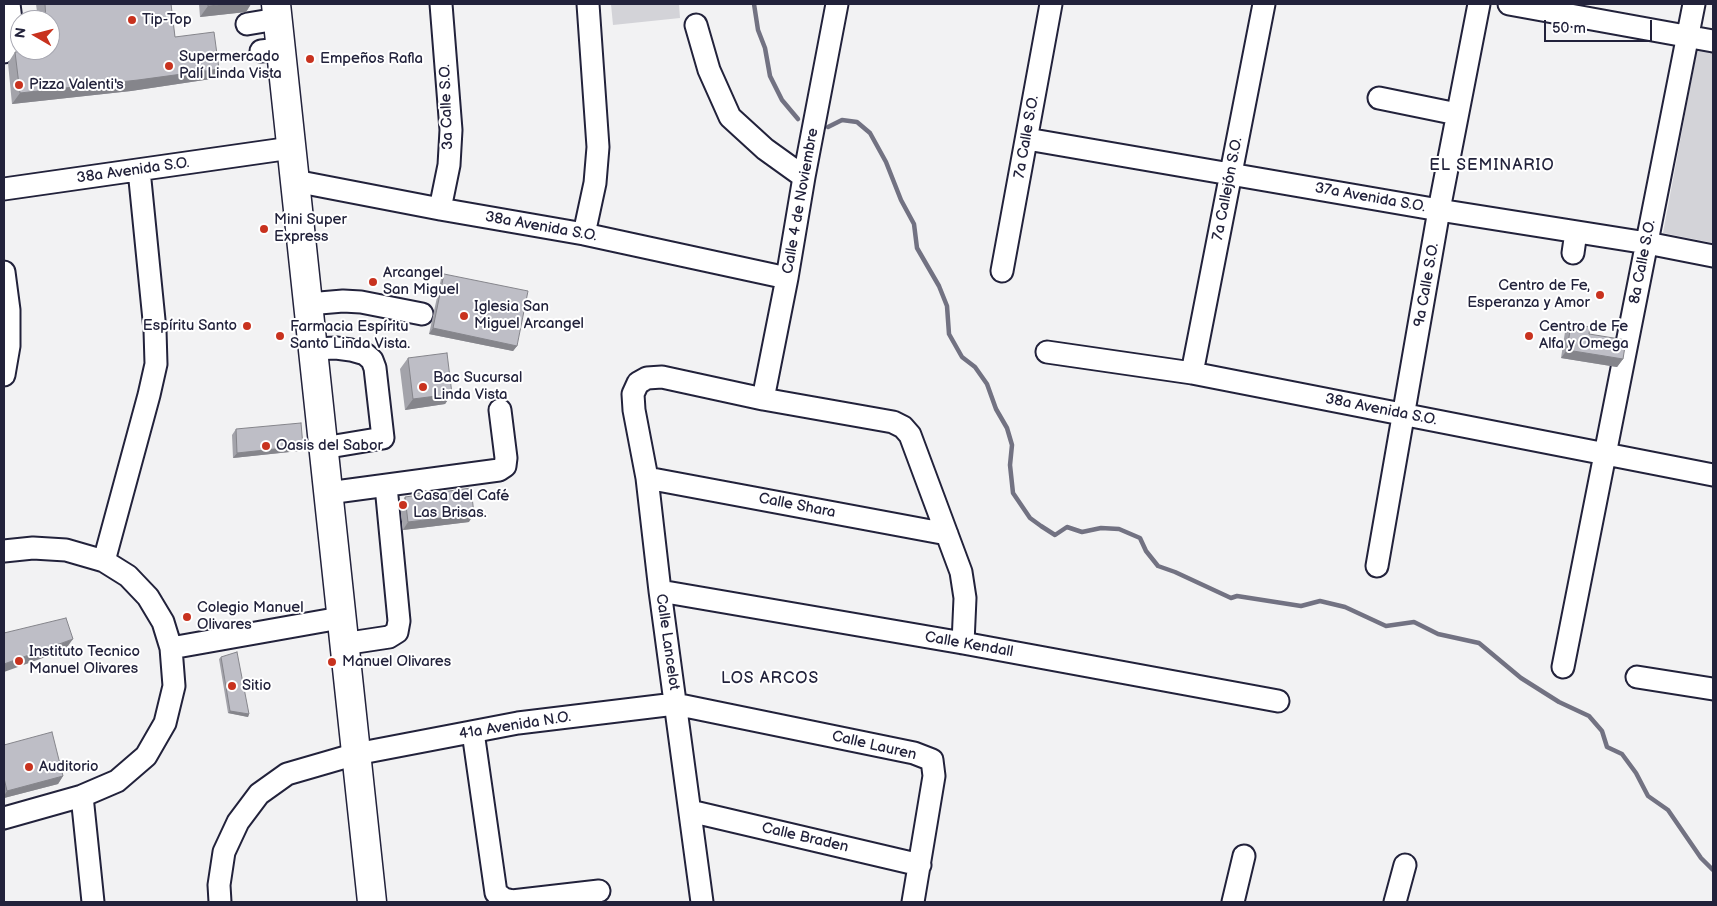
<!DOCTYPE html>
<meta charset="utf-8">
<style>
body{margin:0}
#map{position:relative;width:1717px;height:906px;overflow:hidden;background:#f2f2f3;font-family:"Balsamiq Sans",sans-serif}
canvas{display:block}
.frame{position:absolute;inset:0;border:5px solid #22223b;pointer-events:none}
.north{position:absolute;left:10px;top:10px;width:50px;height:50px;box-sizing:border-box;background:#fff;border:1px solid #a7a7b1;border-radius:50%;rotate:278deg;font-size:14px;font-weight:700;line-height:20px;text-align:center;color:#22223b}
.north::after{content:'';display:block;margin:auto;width:18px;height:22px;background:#c8321e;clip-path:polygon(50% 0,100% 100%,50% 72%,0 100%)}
.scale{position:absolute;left:1544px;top:20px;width:108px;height:22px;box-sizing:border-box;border:2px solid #22223b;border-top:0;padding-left:6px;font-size:15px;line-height:18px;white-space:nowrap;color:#22223b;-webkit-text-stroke:4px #fff;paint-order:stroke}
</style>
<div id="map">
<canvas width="1717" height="906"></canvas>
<div class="frame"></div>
<div class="north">N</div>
<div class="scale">50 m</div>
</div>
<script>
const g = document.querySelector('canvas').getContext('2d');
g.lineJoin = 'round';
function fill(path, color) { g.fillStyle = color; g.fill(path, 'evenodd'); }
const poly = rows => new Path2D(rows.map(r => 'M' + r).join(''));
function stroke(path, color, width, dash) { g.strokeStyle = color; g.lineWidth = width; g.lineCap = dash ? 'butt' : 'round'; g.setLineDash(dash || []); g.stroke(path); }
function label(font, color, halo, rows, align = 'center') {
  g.font = font + ' "Balsamiq Sans",sans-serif'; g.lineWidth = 4; g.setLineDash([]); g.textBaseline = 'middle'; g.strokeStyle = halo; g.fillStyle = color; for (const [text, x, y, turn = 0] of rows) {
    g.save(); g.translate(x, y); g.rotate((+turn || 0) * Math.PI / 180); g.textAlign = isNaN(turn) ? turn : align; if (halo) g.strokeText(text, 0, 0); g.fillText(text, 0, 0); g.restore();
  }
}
fill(poly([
 [611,4,679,4,680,18,613,25],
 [1697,50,1713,53,1713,243,1663,233]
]), '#d3d3d8');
stroke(poly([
 [754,4,758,30,765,48,770,76,782,100,798,119],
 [828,127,842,120,857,122,870,133,886,162,901,200,914,224,917,248,939,286,947,306,949,334,962,357,975,367,987,384,996,409,1007,428,1012,445,1010,465,1013,493,1030,518,1041,526,1055,535,1067,527,1082,532,1101,528,1119,529,1140,538,1146,551,1158,566,1175,572,1231,598,1237,596,1301,606,1320,601,1345,607,1386,626,1414,622,1438,634,1479,643,1521,678,1559,702,1589,716,1602,731,1607,747,1622,754,1636,773,1648,796,1668,810,1701,858,1713,870]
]), '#727282', 4.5);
const minor = poly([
 [1509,4,1713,41],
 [247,24,277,19],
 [696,25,709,70,730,117,765,149,804,177],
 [261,51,280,49],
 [4,52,14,44,9,4],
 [1379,98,1457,114],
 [1027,139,1439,210,1647,243,1713,256],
 [295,181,440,209,584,234,787,278],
 [4,189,291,148],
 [440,209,449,165,451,130,441,4],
 [584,234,595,183,598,147,588,4],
 [1573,253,1576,232],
 [1002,271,1051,4],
 [4,272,9,310,9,346,4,375],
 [308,304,343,301,361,302,422,314],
 [313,349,336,348,351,350,365,354,372,360,375,368,383,438,323,448],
 [1047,352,1192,373,1713,475],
 [1192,373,1264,4],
 [763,399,787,278,804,177,837,4],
 [647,478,947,534],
 [328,493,499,470,505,466,506,458,500,410],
 [4,551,33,548,66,550,104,561,128,576,148,597,163,622,171,648,174,686,165,723,146,756,117,781,82,796,4,818],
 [104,561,149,395,156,364,155,330,139,170],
 [1377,566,1439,210,1479,4],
 [660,591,963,643,1278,701],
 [343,644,389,637,397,632,399,621,386,486],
 [171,648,340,618],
 [1563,667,1694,4],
 [1637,677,1713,689],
 [473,732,496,893,504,899,512,901,599,891],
 [82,796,93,902],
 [690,811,920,865],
 [220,902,219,885,224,852,238,822,259,794,287,774,356,754,518,723,675,704,914,753,932,760,934,776,913,902],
 [702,902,660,591,647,478,634,410,633,394,638,383,647,378,662,377,763,399,893,422,903,427,910,435,961,572,965,598,963,643],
 [1233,902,1244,856],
 [1395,902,1405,865]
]);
const major = poly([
 [276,4,372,902]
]);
stroke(minor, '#22223b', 25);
stroke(major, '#22223b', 31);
stroke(minor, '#fff', 21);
stroke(major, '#fff', 28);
fill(poly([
 [36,4,171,4,175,37,211,79,131,91,12,104,8,63,15,52,50,50,50,20,38,20],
 [199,4,251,4,246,12,200,17],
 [444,274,517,346,513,351,429,334,441,279],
 [1571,324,1589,334,1623,359,1617,367,1561,358,1565,332],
 [408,358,452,394,445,404,405,410,400,369],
 [236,429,303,446,299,451,233,458,232,435],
 [405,497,469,522,403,530,400,505],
 [221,657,249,714,248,717,228,713,219,659],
 [4,745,63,776,58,784,4,798]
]), '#a3a3aa');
fill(poly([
 [230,4,251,4,246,12,200,17,208,6],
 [219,69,211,79,131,91,12,104,20,93],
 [433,328,517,346,513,351,429,334],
 [1567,350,1623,359,1617,367,1561,358],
 [452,394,445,404,405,410,413,399],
 [303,446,299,451,233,458,237,453],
 [474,514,469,522,403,530,408,522],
 [73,639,65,650,4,672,4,664],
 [230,711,249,714,248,717,228,713],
 [63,776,58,784,4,798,4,796,7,791]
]), '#85858b');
const building = poly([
 [45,4,171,4,175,37,214,32,219,69,138,80,20,93,15,52,39,50,50,50,50,20,46,20,45,4],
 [208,4,230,4,208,6,208,4],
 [444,274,528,291,517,346,433,328,444,274],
 [1571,324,1590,327,1589,334,1626,340,1623,359,1567,350,1571,324],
 [447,353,452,394,413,399,408,358,447,353],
 [301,423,303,446,237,453,236,429,301,423],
 [471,488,474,514,408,522,405,497,471,488],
 [66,618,73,639,4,664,4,633,66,618],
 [237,652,249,714,230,711,221,657,237,652],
 [52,732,63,776,7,791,4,778,4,745,52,732]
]);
fill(building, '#bebec6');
stroke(building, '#85858b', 1);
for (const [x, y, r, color] of [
 [132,20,5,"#c8321e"],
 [310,59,5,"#c8321e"],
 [169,66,5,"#c8321e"],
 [19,85,5,"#c8321e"],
 [264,229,5,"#c8321e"],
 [373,282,5,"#c8321e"],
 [1600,295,5,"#c8321e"],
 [464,316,5,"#c8321e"],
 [247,326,5,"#c8321e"],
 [280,336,5,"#c8321e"],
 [1529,336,5,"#c8321e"],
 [423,387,5,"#c8321e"],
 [266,446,5,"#c8321e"],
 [403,505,5,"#c8321e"],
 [187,617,5,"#c8321e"],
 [19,661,5,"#c8321e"],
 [332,662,5,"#c8321e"],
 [232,686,5,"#c8321e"],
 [29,767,5,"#c8321e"]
]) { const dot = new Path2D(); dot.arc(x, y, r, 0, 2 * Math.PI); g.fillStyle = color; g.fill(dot); stroke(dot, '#fff', 2); }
label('15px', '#22223b', '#fff', [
 ["Tip-Top",142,20],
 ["Supermercado",179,57],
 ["Palí Linda Vista",179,74],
 ["Empeños Rafla",320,59],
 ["Pizza Valenti's",29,85],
 ["Mini Super",274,220],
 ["Express",274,237],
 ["Arcangel",383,273],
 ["San Miguel",383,290],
 ["Centro de Fe,",1590,286,"right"],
 ["Esperanza y Amor",1590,303,"right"],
 ["Iglesia San",474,307],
 ["Miguel Arcangel",474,324],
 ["Espíritu Santo",237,326,"right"],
 ["Farmacia Espíritu",290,327],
 ["Santo Linda Vista.",290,344],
 ["Centro de Fe",1539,327],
 ["Alfa y Omega",1539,344],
 ["Bac Sucursal",433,378],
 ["Linda Vista",433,395],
 ["Oasis del Sabor",276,446],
 ["Casa del Café",413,496],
 ["Las Brisas.",413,513],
 ["Colegio Manuel",197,608],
 ["Olivares",197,625],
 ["Instituto Tecnico",29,652],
 ["Manuel Olivares",29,669],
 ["Manuel Olivares",342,662],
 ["Sitio",242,686],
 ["Auditorio",39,767]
], 'left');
label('15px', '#22223b', '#fff', [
 ["3a Calle S.O.",447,107,-92],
 ["7a Calle S.O.",1027,137,-80],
 ["38a Avenida S.O.",133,171,-8],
 ["7a Callejón S.O.",1228,189,-79],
 ["37a Avenida S.O.",1370,198,10],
 ["Calle 4 de Noviembre",801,201,-80],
 ["38a Avenida S.O.",541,227,10],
 ["8a Calle S.O.",1643,262,-79],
 ["9a Calle S.O.",1427,285,-80],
 ["38a Avenida S.O.",1381,410,11],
 ["Calle Shara",797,506,11],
 ["Calle Lancelot",667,642,82],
 ["Calle Kendall",969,645,10],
 ["41a Avenida N.O.",515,726,-9],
 ["Calle Lauren",874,746,13],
 ["Calle Braden",805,838,13]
]);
g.letterSpacing = '1px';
label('16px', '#22223b', '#fff', [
 ["EL SEMINARIO",1492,166],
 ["LOS ARCOS",770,679]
]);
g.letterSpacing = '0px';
</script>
